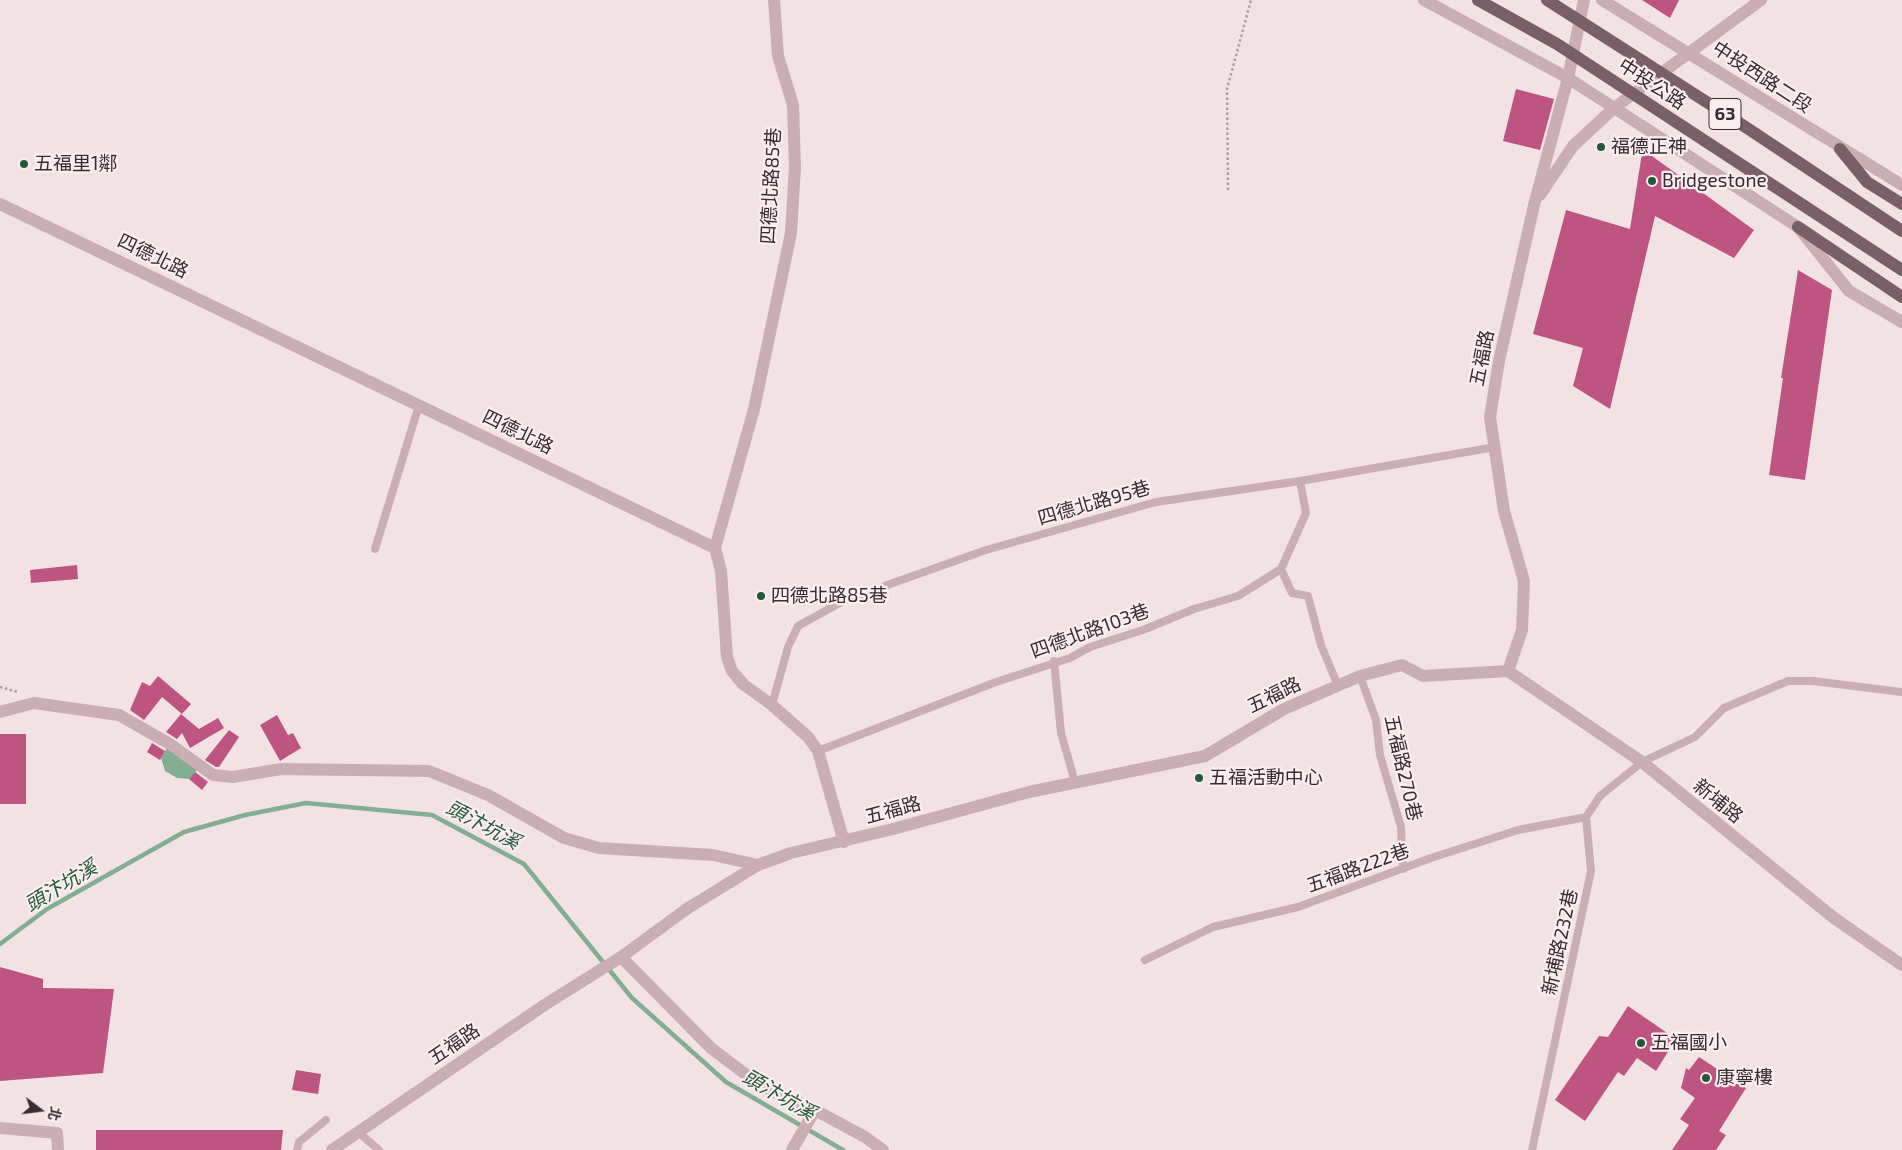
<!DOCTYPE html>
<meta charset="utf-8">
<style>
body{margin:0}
#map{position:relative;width:1902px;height:1150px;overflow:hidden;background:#f2e2e4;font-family:"Exo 2","Noto Sans TC",sans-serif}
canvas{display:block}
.north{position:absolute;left:15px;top:1085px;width:50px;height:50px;-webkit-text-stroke:4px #faeef0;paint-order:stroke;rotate:105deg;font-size:14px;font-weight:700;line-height:20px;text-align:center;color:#392c31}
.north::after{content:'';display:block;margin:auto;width:18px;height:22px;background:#392c31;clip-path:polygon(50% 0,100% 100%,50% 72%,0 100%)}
</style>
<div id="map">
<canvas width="1902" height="1150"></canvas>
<div class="north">北</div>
</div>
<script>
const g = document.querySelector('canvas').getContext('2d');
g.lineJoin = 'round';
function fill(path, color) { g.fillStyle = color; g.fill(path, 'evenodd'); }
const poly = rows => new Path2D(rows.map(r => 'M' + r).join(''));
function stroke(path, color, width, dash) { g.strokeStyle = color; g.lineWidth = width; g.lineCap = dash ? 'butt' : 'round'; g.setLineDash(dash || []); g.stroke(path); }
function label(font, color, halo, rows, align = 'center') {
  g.font = font + ' "Exo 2","Noto Sans TC",sans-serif'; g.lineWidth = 4.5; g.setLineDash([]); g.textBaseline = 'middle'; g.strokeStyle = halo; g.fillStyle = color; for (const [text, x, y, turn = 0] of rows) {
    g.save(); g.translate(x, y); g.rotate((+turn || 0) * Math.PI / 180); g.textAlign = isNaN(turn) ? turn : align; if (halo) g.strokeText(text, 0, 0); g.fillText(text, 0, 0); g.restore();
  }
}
fill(poly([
 [167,748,198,769,189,779,177,778,165,771,161,758]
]), '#83ae92');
stroke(poly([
 [0,944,47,909,184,832,245,815,306,803,432,815,524,864,632,998,726,1082,843,1150]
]), '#83ae92', 4.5);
fill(poly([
 [1642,0,1679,0,1670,18],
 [1516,89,1554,99,1540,150,1503,141],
 [1642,153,1652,156,1754,230,1734,258,1655,216,1610,409,1573,386,1583,348,1533,334,1566,210,1630,229],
 [1798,270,1832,290,1805,480,1769,475,1783,378,1781,378],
 [77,565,78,579,31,583,30,570],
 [158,676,191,704,182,714,162,697,144,720,130,710,142,682,150,686],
 [181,714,199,729,218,718,224,728,190,748,182,733,177,739,166,732],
 [277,715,288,735,293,733,301,748,280,761,260,725],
 [229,730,239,737,219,767,216,767,205,760],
 [0,734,26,734,26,804,0,804],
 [152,743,165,751,160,760,147,752],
 [195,772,208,782,202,790,189,779],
 [0,967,43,979,43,988,114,989,103,1073,0,1081],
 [1628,1006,1676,1039,1656,1071,1637,1058,1624,1076,1618,1072,1585,1121,1555,1100,1599,1036,1608,1037],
 [1699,1057,1746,1088,1719,1131,1726,1135,1716,1150,1672,1150,1689,1125,1680,1119,1695,1098,1681,1088,1686,1068,1689,1070],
 [296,1070,321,1074,318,1094,292,1090],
 [96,1130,283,1130,281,1150,96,1150]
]), '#be5482');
stroke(poly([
 [1228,190,1227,89,1251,0],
 [0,687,18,692]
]), '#b698a0', 2.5, [2.5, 2.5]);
stroke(poly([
 [375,549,419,405],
 [1281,569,1292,593,1308,596,1321,645,1338,686],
 [1054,661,1061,733,1075,782],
 [1360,676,1376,720,1380,755,1401,827,1403,869],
 [772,705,788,647,798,626,845,600,986,550,1156,502,1300,481,1495,447],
 [818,751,996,682,1070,658,1090,647,1143,630,1194,609,1238,596,1281,569,1306,513,1300,481],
 [1145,960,1213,927,1298,907,1431,858,1518,830,1586,817],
 [358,1132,379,1150],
 [297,1150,299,1142,326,1120],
 [1532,1150,1591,871,1586,817,1600,796,1642,762,1695,737,1724,708,1788,681,1813,681,1902,692]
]), '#caaeb4', 8);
stroke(poly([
 [1424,0,1568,78,1798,227,1849,291,1902,322],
 [1602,0,1902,185],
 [715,548,754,409,791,233,795,167,793,105,778,56,774,0],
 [0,712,34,703,119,715,170,744,213,775,233,777,281,769,429,771,488,795,564,838,599,848,713,855,758,865],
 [621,957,711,1048,761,1086,815,1110,865,1137,883,1150],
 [0,1128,57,1133,58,1150],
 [792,1150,815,1110]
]), '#caaeb4', 12);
stroke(poly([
 [1540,195,1573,146,1614,108,1761,0],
 [0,204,715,548,721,571,727,657,732,671,743,684,772,705,808,737,818,751,844,842],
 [1508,671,1522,630,1524,581,1504,511,1490,417,1499,361,1534,205,1568,78,1584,0],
 [1508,671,1642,762,1834,918,1902,965],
 [332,1150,546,1004,621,957,688,908,758,865,791,853,893,829,1029,792,1205,756,1284,709,1360,676,1402,665,1423,676,1508,671]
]), '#caaeb4', 12);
stroke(poly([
 [1478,0,1557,44,1902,270],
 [1547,0,1741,124,1902,231],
 [1840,149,1867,182,1902,204],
 [1798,227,1902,297]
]), '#7a5e68', 12);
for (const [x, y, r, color] of [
 [1601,147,5,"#245838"],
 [24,164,5,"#245838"],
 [1652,181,5,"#245838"],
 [761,596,5,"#245838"],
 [1199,778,5,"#245838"],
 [1641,1043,5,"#245838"],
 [1706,1078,5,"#245838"]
]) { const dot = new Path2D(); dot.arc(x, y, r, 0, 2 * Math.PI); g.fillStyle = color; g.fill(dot); stroke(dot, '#faeef0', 2); }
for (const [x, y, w] of [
 [1725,114,32]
]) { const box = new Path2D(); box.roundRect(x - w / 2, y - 15.5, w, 31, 4); g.fillStyle = '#faeef0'; g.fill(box); stroke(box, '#392c31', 1); }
label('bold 18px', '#392c31', null, [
 ["63",1725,114]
]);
label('19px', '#392c31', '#faeef0', [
 ["中投西路二段",1762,77,33],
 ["中投公路",1652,84,33],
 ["四德北路85巷",771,186,-87],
 ["四德北路",153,256,26],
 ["五福路",1482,358,-79],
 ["四德北路",518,432,26],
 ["四德北路95巷",1094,503,-16],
 ["四德北路103巷",1090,631,-20],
 ["五福路",1274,695,-26],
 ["五福路270巷",1403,768,77],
 ["新埔路",1718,801,39],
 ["五福路",893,810,-15],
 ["五福路222巷",1358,868,-20],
 ["新埔路232巷",1560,942,-78],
 ["五福路",454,1044,-34]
]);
label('19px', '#392c31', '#faeef0', [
 ["福德正神",1611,147],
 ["五福里1鄰",34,164],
 ["Bridgestone",1662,181],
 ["四德北路85巷",771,596],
 ["五福活動中心",1209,778],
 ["五福國小",1651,1043],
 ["康寧樓",1716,1078]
], 'left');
label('italic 20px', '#245838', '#faeef0', [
 ["頭汴坑溪",483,825,28],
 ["頭汴坑溪",61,886,-31],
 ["頭汴坑溪",779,1095,30]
]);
</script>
